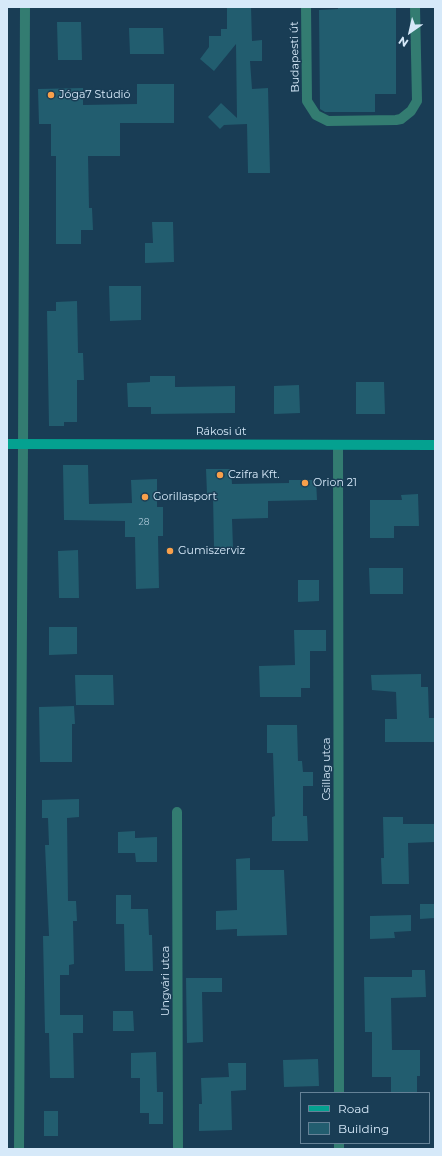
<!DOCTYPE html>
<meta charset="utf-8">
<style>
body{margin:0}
#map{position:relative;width:442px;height:1156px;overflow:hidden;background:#193d55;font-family:Montserrat,sans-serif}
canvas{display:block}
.frame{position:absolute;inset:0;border:8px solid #d6e9f9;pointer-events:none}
.legend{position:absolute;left:300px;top:1092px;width:130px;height:52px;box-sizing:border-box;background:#193d55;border:1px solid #658297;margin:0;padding:5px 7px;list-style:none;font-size:12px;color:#d6e9f9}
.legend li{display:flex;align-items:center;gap:8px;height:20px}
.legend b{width:20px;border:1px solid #658297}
.north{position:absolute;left:390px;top:12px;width:40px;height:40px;-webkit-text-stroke:3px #193d55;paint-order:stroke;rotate:214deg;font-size:11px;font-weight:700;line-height:16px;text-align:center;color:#d6e9f9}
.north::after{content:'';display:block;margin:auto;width:14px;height:18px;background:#d6e9f9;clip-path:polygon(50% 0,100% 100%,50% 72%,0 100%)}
</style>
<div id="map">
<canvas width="442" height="1156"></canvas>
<div class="frame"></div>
<ul class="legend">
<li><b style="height:5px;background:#04a190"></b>Road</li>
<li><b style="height:11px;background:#225d6f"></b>Building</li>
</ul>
<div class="north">N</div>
</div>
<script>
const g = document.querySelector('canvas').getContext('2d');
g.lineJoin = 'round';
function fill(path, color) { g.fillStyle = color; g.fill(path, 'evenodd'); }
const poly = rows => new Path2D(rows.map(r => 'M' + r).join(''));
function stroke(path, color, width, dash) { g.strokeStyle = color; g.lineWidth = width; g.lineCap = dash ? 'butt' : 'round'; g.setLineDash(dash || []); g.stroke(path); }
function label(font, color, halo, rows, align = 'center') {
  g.font = font + ' Montserrat,sans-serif'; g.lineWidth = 3; g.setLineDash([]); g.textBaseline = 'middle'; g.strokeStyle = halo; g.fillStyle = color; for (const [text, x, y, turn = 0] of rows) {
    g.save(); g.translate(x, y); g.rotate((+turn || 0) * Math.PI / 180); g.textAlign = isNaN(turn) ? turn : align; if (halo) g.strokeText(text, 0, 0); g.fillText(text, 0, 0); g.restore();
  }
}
fill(poly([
 [227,7,251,7,252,41,262,40,262,61,250,61,252,89,268,88,270,173,248,173,247,124,224,125,220,129,208,117,221,103,237,118,236,44,214,71,200,59,209,47,209,36,221,36,221,29,227,29],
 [338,7,396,7,396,94,375,94,375,112,325,112,320,109,319,10,338,9],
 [57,22,81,22,82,60,58,60],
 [129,28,163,28,164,54,130,54],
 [137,84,174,84,174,123,120,123,120,156,88,156,89,208,92,208,93,230,81,230,81,244,56,244,56,156,51,156,51,124,39,124,38,89,83,88,83,105,137,104],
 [152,222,173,222,174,262,145,263,145,243,153,243],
 [109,286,141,286,141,320,110,321],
 [77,301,78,353,83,353,84,380,77,380,77,422,64,422,64,426,49,426,47,311,56,311,56,302],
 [150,376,175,376,175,387,235,386,235,413,151,414,151,407,128,407,127,383,150,382],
 [356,382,384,382,385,414,356,414],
 [299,385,300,413,274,414,274,386],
 [63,465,88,465,89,504,132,503,131,480,157,479,157,507,163,507,163,536,158,536,159,588,136,589,135,537,125,537,125,521,64,520],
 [206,469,231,469,232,484,289,483,289,480,316,480,317,500,268,501,268,518,232,519,233,548,214,548,213,494,207,494],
 [418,494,419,526,394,526,394,538,370,538,370,500,402,500,401,495],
 [78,550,79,598,59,598,58,551],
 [369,568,403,568,403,594,370,594],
 [298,580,319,580,319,601,298,602],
 [49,627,77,627,77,654,49,655],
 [294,630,326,630,326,651,310,651,310,688,301,688,301,697,260,697,259,666,295,665],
 [421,674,421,687,428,687,429,718,435,718,435,742,385,742,385,719,397,719,396,692,372,690,371,675],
 [75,675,113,675,114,705,76,705],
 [74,706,75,724,72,724,72,762,40,762,39,707],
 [267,725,297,725,298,761,302,761,303,772,313,772,313,786,303,786,303,816,307,816,308,841,272,841,272,817,275,816,273,753,267,753],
 [79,799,79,817,67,818,68,901,76,901,77,921,73,921,74,964,69,965,69,975,60,975,60,1015,83,1015,83,1033,73,1033,74,1078,50,1078,49,1033,45,1033,43,936,49,936,45,845,49,845,48,818,42,818,42,800],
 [383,817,403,817,403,824,435,824,435,842,408,843,409,884,382,884,381,858,384,858],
 [135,831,135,838,157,837,157,862,136,862,135,853,118,853,118,832],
 [250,858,250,870,284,870,287,935,237,936,237,929,216,930,216,911,237,910,236,859],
 [116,895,131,895,131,909,148,909,149,935,152,935,153,971,125,971,124,924,116,924],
 [420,904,435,904,435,918,420,919],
 [411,915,411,931,394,932,395,938,370,939,370,916],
 [412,970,425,970,426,997,391,998,392,1050,420,1050,420,1076,417,1076,417,1093,391,1093,391,1077,372,1077,372,1032,365,1032,364,977,412,977],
 [186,978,222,978,222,992,202,992,203,1042,187,1043],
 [113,1011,133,1011,134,1031,113,1031],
 [156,1052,157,1092,163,1092,163,1124,149,1124,149,1113,140,1113,140,1078,131,1078,131,1053],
 [318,1059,319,1086,284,1087,283,1060],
 [228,1063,246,1063,246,1090,231,1091,232,1130,199,1131,199,1104,202,1104,201,1078,229,1077],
 [44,1111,58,1111,58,1136,44,1136]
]), '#225d6f');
stroke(poly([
 [306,7,307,101,316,115,328,121,396,120,401,119,411,111,417,101,415,7],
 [23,444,25,7],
 [338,445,339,1093],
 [177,812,178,1149],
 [339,1143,339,1149]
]), '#337c71', 10);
stroke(poly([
 [19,1149,23,444]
]), '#337c71', 10);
stroke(poly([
 [7,444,435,445]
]), '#04a190', 10);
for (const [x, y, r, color] of [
 [51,95,4,"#f8a04b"],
 [220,475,4,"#f8a04b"],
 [305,483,4,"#f8a04b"],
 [145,497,4,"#f8a04b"],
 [170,551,4,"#f8a04b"]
]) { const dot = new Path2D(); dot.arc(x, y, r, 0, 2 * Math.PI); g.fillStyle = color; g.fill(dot); stroke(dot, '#193d55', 1.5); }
label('9px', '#a9c6d6', null, [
 ["28",144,522]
]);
label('11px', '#d6e9f9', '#193d55', [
 ["Budapesti út",295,57,-91],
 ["Rákosi út",221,432],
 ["Csillag utca",327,769,-90],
 ["Ungvári utca",166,981,-90]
]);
label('11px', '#d6e9f9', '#193d55', [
 ["Jóga7 Stúdió",59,95],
 ["Czifra Kft.",228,475],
 ["Orion 21",313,483],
 ["Gorillasport",153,497],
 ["Gumiszerviz",178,551]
], 'left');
</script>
